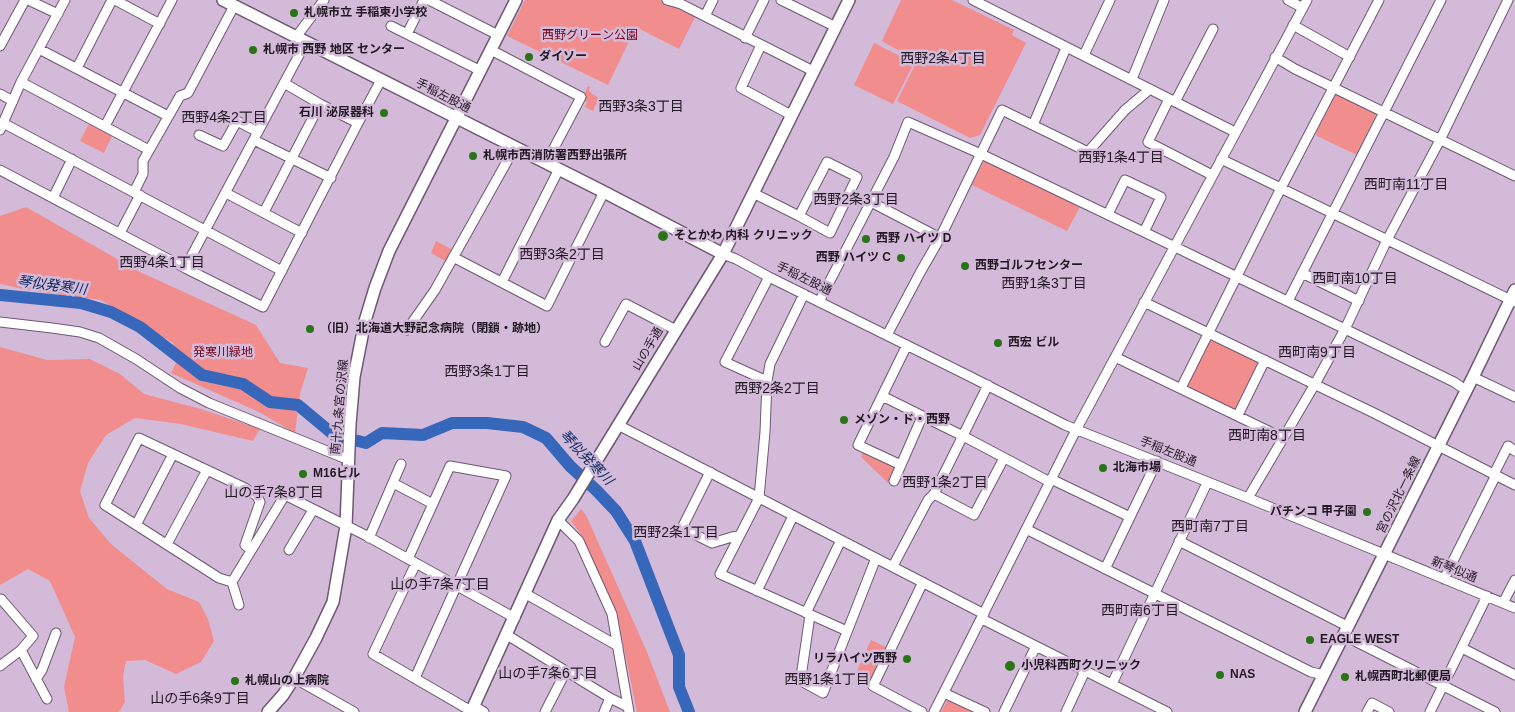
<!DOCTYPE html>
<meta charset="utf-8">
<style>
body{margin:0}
canvas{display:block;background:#d3bad9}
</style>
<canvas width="1515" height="712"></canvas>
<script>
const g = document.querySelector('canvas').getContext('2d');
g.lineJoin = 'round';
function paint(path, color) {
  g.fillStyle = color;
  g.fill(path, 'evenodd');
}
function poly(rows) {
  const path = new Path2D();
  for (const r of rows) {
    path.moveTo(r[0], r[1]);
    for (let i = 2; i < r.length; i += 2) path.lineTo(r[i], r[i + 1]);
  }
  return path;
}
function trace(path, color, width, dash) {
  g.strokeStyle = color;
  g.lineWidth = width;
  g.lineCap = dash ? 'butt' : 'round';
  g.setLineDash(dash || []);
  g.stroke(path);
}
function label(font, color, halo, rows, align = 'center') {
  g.font = font + ' Helvetica,"Noto Sans JP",sans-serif';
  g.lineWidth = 5;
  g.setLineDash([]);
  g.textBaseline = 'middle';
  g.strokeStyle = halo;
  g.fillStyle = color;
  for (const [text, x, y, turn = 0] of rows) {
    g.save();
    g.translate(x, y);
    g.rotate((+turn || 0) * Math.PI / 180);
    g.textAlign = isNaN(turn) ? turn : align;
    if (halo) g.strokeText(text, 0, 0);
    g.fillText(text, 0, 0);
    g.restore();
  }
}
const green = poly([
 [525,0,660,0,695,17,679,49,636,27,608,85,507,36],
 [901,0,952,0,1014,30,1012,35,1026,43,980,135,970,138,897,101,917,61,882,41],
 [874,43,914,63,893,104,854,85],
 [588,86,590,87,589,91,592,93,592,94,599,98,593,111,585,107,587,102,582,99],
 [1336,94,1375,112,1376,115,1357,155,1317,136,1316,133],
 [89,124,112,136,104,153,80,141],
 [987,160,1080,207,1067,231,972,185,984,161],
 [26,207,140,272,256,325,280,363,308,368,300,394,295,433,259,412,171,373,176,363,173,343,101,300,27,290,0,284,0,216],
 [436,241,453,250,447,262,431,253],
 [1214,340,1258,362,1258,366,1237,408,1234,409,1190,387,1188,383,1209,342],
 [0,347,47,360,90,359,120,374,144,394,201,409,260,429,253,441,181,424,135,418,106,435,88,463,80,491,89,518,111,544,167,589,199,602,208,619,214,641,201,662,176,674,145,660,126,661,123,676,125,702,119,712,69,712,64,687,75,637,50,581,28,569,0,585],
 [864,451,896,467,888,483,861,457],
 [581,509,586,515,647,652,670,712,637,712,617,614,580,533,571,521],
 [871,640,886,647,871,678,857,671],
 [948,699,978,712,941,712]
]);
const river = poly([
 [0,295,81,303,111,312,140,327,202,375,243,384,270,402,298,405,334,435,366,443,382,433,423,435,452,423,487,423,523,427,546,438,570,466,597,491,616,511,635,541,679,655,679,687,689,712]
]);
const minor = poly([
 [28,0,58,14],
 [115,0,160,24],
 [429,0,498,35],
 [667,0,681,4,813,71],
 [781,0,836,27],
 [973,0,1235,132],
 [1288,0,1303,8],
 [705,16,713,0],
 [1293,25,1350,57],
 [391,26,481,71],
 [407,34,424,0],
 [296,37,324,0],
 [745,38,764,0],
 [761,45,741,88,791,115],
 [0,46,25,0],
 [39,49,168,116],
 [491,50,581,97,546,163],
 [1084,55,1110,0],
 [1275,57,1295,69,1515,176],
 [77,68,112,0],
 [1132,79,1164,0],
 [21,82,149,150],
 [284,83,320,104,358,123],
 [0,94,13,101],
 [1169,99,1148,142,1212,175],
 [1175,102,1213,29],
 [3,123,282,271],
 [1033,125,1066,48],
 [105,126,172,0],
 [0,130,21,82,65,0],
 [199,135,223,146,237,121,258,132],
 [254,140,331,178],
 [1221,159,1515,302],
 [0,170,185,268,306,42],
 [134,192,143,174,143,161,180,96,188,93,234,6],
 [226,193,302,233],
 [753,193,799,216,830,233,857,177,827,162,799,216],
 [53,198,72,159],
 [871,202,940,238],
 [264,212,320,104],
 [1108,214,1125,180,1161,197,1144,232],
 [120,233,140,195],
 [723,254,736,259,769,277,969,376,1065,425,1248,498,1515,608],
 [453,257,547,306,604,192],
 [185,268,263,307,358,123,381,80],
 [1302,273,1359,301],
 [502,282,559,169],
 [804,294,770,364,767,381,765,432,759,498,720,574,847,631],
 [1288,301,1441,0],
 [819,302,894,157,908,122,981,154,1144,232,1345,329,1454,382,1467,391],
 [1144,302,1376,414,1515,485],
 [0,322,52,328,80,332,99,338,136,359,180,388,209,403,349,460],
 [407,330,435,290,515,147],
 [887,335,921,271,940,238,1002,110,1088,152,1125,110,1150,89],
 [605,342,626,304,676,330],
 [1115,357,1283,438],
 [1473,377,1515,397],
 [767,381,725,362,769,277],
 [1181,388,1281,188,1379,0],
 [882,396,963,436,1050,482],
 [1238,415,1265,360],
 [618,425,984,614],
 [901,465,858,445,907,345],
 [710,472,682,528,712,543,732,537,739,536],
 [1494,474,1508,446,1515,451],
 [1051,479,1130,517],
 [894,481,922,417],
 [393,483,433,504],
 [934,494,974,515,1004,458],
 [1248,498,1315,384,1345,329,1387,240,1440,140,1508,0],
 [558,520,579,541,612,614,629,712],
 [136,525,173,454],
 [1026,529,1311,672,1324,675],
 [369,538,401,464],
 [1179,541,1347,626],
 [167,544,207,470],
 [289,550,313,510],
 [408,559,450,466,506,476,415,678],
 [416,563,373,654,471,711],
 [893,566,928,500,934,494,988,385],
 [1105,569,1157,461],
 [1444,579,1496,475],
 [232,582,285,495,365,535,515,618],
 [757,591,793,516],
 [526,594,618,646],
 [1503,603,1515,580],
 [239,605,232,582,219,578,105,505,139,438,245,488,257,496,260,502,245,545,251,550],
 [806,613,841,540],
 [810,615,801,677,803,682,823,693,876,558],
 [982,619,1167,712],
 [507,635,610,698,628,707],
 [1343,635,1495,712],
 [1462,648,1515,675],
 [21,650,47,699],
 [0,666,21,650,33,636,1,599],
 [294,678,354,712],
 [36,679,42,670,56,633],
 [1112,684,1207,483],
 [944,693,985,712],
 [474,706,484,712],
 [545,712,566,671],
 [604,712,610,698],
 [922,712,873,686,923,582],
 [934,712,1076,430,1307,0],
 [1004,712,1036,646],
 [1066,712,1085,671],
 [1367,712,1372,703,1389,712],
 [1430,712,1487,596]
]);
const major = poly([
 [223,0,604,192,723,254],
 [268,712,283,695,294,678,316,638,333,602,346,526,350,424,354,377,365,321,375,288,389,251,516,0],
 [471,712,558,520,573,499,723,254,849,0],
 [1305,712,1473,377,1515,290]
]);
const markers = [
 [294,13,5,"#2a7317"],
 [253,50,5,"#2a7317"],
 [529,57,5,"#2a7317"],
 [384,113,5,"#2a7317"],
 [473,156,5,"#2a7317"],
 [663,236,6,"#2a7317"],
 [866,239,5,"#2a7317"],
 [901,258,5,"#2a7317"],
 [965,266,5,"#2a7317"],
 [310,329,5,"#2a7317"],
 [998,343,5,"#2a7317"],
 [844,420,5,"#2a7317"],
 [1103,468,5,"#2a7317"],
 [303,474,5,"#2a7317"],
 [1367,512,5,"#2a7317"],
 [1310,640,5,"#2a7317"],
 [907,659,5,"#2a7317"],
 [1010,666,6,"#2a7317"],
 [1220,675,5,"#2a7317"],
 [1345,677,5,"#2a7317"],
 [235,681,5,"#2a7317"]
];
const poiNames = [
 ["札幌市立 手稲東小学校",304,13],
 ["札幌市 西野 地区 センター",263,50],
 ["ダイソー",539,57],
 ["石川 泌尿器科",374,113,"right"],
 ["札幌市西消防署西野出張所",483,156],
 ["そとかわ 内科 クリニック",674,236],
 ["西野 ハイツ D",876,239],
 ["西野 ハイツ C",891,258,"right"],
 ["西野ゴルフセンター",975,266],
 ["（旧）北海道大野記念病院（閉鎖・跡地）",320,329],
 ["西宏 ビル",1008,343],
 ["メゾン・ド・西野",854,420],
 ["北海市場",1113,468],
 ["M16ビル",313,474],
 ["パチンコ 甲子園",1357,512,"right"],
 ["EAGLE WEST",1320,640],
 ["リラハイツ西野",897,659,"right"],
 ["小児科西町クリニック",1021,666],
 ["NAS",1230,675],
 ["札幌西町北郵便局",1355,677],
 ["札幌山の上病院",245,681]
];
const parkNames = [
 ["西野グリーン公園",590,36],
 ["発寒川緑地",223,353]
];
const streetNames = [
 ["手稲左股通",443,96,27],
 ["手稲左股通",804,279,26],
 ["山の手通",648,349,-59],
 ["南十九条宮の沢線",340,407,-85],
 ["手稲左股通",1168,452,22],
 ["宮の沢北一条線",1399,495,-64],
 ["新琴似通",1454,570,22]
];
const neighbourhoodNames = [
 ["西野2条4丁目",943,59],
 ["西野3条3丁目",641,107],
 ["西野4条2丁目",224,118],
 ["西野1条4丁目",1121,158],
 ["西町南11丁目",1406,185],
 ["西野2条3丁目",856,200],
 ["西野3条2丁目",562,255],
 ["西野4条1丁目",162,263],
 ["西町南10丁目",1355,279],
 ["西野1条3丁目",1044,284],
 ["西町南9丁目",1317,353],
 ["西野3条1丁目",487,372],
 ["西野2条2丁目",777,389],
 ["西町南8丁目",1267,436],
 ["西野1条2丁目",945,483],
 ["山の手7条8丁目",274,493],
 ["西町南7丁目",1210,527],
 ["西野2条1丁目",676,533],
 ["山の手7条7丁目",440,585],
 ["西町南6丁目",1140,611],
 ["山の手7条6丁目",548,674],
 ["西野1条1丁目",827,680],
 ["山の手6条9丁目",200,699]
];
const waterNames = [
 ["琴似発寒川",52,286,7],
 ["琴似発寒川",586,458,46]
];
paint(green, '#f18d8d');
trace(river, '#3667bb', 12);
trace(minor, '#6e5873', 11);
trace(major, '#6e5873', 14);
trace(minor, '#fff', 9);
trace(major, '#fff', 11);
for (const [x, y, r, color] of markers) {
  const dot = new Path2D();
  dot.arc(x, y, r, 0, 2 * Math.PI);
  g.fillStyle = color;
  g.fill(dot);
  trace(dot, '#d3bad9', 2);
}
label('bold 12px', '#201722', '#d3bad9', poiNames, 'left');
label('12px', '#700118', '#d3bad9', parkNames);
label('12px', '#201722', '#d3bad9', streetNames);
label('14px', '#201722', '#d3bad9', neighbourhoodNames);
label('italic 14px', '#0a2b61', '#d3bad9', waterNames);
</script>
